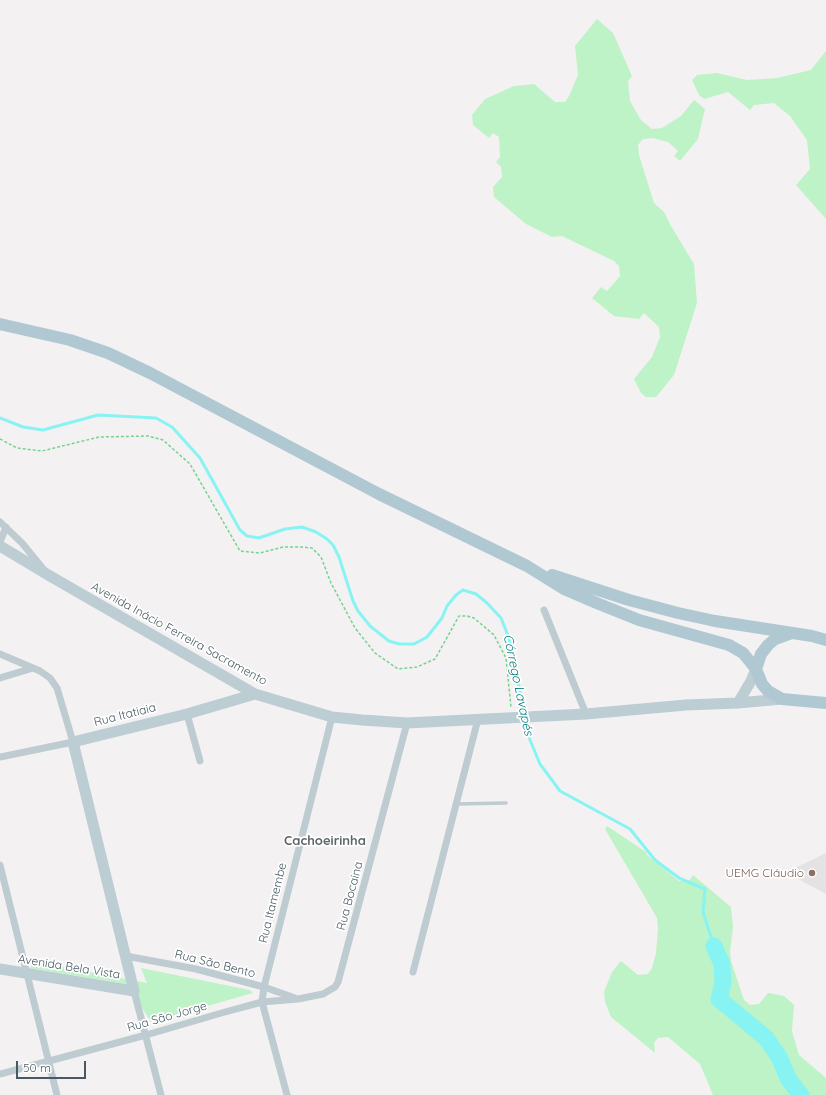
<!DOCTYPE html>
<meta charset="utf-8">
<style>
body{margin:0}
#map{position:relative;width:826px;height:1095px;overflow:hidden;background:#f4f1f2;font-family:Quicksand,sans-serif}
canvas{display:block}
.scale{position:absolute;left:16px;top:1061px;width:70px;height:18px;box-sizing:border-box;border:2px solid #475a61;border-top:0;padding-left:5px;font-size:12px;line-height:14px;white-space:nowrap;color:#475a61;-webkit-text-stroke:3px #fff;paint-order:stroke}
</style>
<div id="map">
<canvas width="826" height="1095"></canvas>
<div class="scale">50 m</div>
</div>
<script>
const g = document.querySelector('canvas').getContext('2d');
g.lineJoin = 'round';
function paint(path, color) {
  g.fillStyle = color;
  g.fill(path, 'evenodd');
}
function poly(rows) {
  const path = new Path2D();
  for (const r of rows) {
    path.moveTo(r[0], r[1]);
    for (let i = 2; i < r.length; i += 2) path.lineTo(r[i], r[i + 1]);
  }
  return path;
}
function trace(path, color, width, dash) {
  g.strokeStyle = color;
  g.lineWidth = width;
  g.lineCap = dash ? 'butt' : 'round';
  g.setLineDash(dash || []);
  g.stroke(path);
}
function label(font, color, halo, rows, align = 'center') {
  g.font = font + ' Quicksand,sans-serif';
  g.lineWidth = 3.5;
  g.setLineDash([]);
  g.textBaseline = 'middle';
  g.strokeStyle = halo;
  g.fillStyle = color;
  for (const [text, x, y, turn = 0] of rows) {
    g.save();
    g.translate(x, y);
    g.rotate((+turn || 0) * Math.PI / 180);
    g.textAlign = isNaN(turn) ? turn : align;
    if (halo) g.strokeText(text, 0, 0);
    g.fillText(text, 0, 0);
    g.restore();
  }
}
const education = poly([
 [826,853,826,894,798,879,797,867]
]);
const green = poly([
 [597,19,613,33,632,76,628,81,630,101,641,120,652,129,662,128,681,116,694,100,705,109,698,139,680,161,674,156,678,151,668,142,653,138,643,139,638,145,639,155,654,203,664,212,671,226,694,264,697,303,674,375,656,397,646,397,641,393,634,379,652,357,660,337,659,327,644,313,639,319,614,316,592,298,601,287,607,291,620,276,619,266,614,261,562,236,552,237,526,224,494,197,493,187,502,177,501,167,496,162,500,157,499,137,493,133,489,138,473,125,472,115,485,99,514,86,534,84,555,102,565,102,569,96,578,75,575,46],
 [826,51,826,219,796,185,810,169,807,140,790,116,774,103,754,105,750,110,728,92,704,99,699,95,692,80,697,75,717,73,747,80,777,78,811,70],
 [607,826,646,852,647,855,679,881,689,881,693,875,731,907,733,927,730,952,731,961,744,1000,750,1005,759,1004,768,993,784,996,794,1005,792,1031,799,1055,826,1078,826,1095,713,1095,700,1064,668,1037,658,1038,654,1043,655,1053,611,1017,605,1002,604,992,612,972,621,961,638,975,648,974,652,968,656,953,658,928,657,918,605,829],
 [33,961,147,983,141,968,250,990,253,993,151,1022,127,984,30,968]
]);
const stream = poly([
 [0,418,23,427,43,430,98,415,156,418,172,427,200,458,240,530,247,536,259,538,285,529,302,527,316,532,327,539,333,545,339,557,353,601,358,611,370,626,389,641,399,644,414,644,427,637,442,618,447,606,456,595,463,590,476,594,487,603,501,618,509,638,525,715],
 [526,720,530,740,540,764,560,791,630,829,655,860,679,878,705,889,703,912,714,946]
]);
const river = poly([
 [714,946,722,964,723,983,719,999,766,1038,779,1057,789,1080,801,1095]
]);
const path = poly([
 [0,439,17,448,42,451,99,437,148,436,163,440,190,464,240,551,260,553,283,547,301,547,312,548,321,557,331,583,355,628,375,653,398,669,417,667,435,659,459,616,467,616,474,618,494,635,506,658,511,707]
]);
const lane = poly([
 [457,804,506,803]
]);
const street = poly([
 [0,522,22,543,44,570],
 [0,542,6,527],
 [544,610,586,714],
 [0,654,40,671,50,678,57,688,73,742,0,757],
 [0,678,33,668],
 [187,714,200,761],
 [0,865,57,1095],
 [126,956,196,969,264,987,295,998],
 [413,972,478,719],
 [134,991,161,1095],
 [0,1074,146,1035,225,1012,262,1002,298,999,323,994,335,987,338,982,407,723],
 [287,1095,262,1002,264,987,332,717]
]);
const secondary = poly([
 [0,546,50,576,255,694,332,717,362,720,407,723,586,714,686,705,738,703,782,699],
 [738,703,751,681,756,669],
 [0,969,134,991,73,742,187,714,255,694]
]);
const primary = poly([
 [0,324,70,340,108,353,150,373,379,494,527,566,564,589,599,604,639,620,729,645,743,653,756,669,762,684,768,691,782,699,826,703],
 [552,575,629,600,678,613,715,621,812,636,826,640],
 [756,669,761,654,768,645,775,639,789,634]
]);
const markers = [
 [812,873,4,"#8d6e63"]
];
const streetNames = [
 ["Avenida Inácio Ferreira Sacramento",179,634,29],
 ["Rua Itatiaia",125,715,-14],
 ["Rua Bocaina",350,896,-75],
 ["Rua Itamembe",273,903,-76],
 ["Rua São Bento",215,964,14],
 ["Avenida Bela Vista",69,967,9],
 ["Rua São Jorge",167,1017,-16]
];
const educationNames = [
 ["UEMG Cláudio",804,873]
];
const waterNames = [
 ["Córrego Lavapés",518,685,78]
];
const neighbourhoodNames = [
 ["Cachoeirinha",325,841]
];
paint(education, '#e5e2e4');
paint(green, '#bef3c7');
trace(stream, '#88f3f3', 3);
trace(river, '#88f3f3', 17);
trace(path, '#73d490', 1.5, [3, 2]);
trace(lane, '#beccd2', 3.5);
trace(street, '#beccd2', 7);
trace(secondary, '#bccdd4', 11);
trace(primary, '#afc8d2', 12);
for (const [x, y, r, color] of markers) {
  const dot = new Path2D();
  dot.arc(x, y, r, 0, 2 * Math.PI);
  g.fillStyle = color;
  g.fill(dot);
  trace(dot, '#fff', 1.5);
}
label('12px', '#475a61', '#fff', streetNames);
label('12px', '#785e54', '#fff', educationNames, 'right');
label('italic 13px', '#077e7e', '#fff', waterNames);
label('bold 13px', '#5d6467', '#fff', neighbourhoodNames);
</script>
